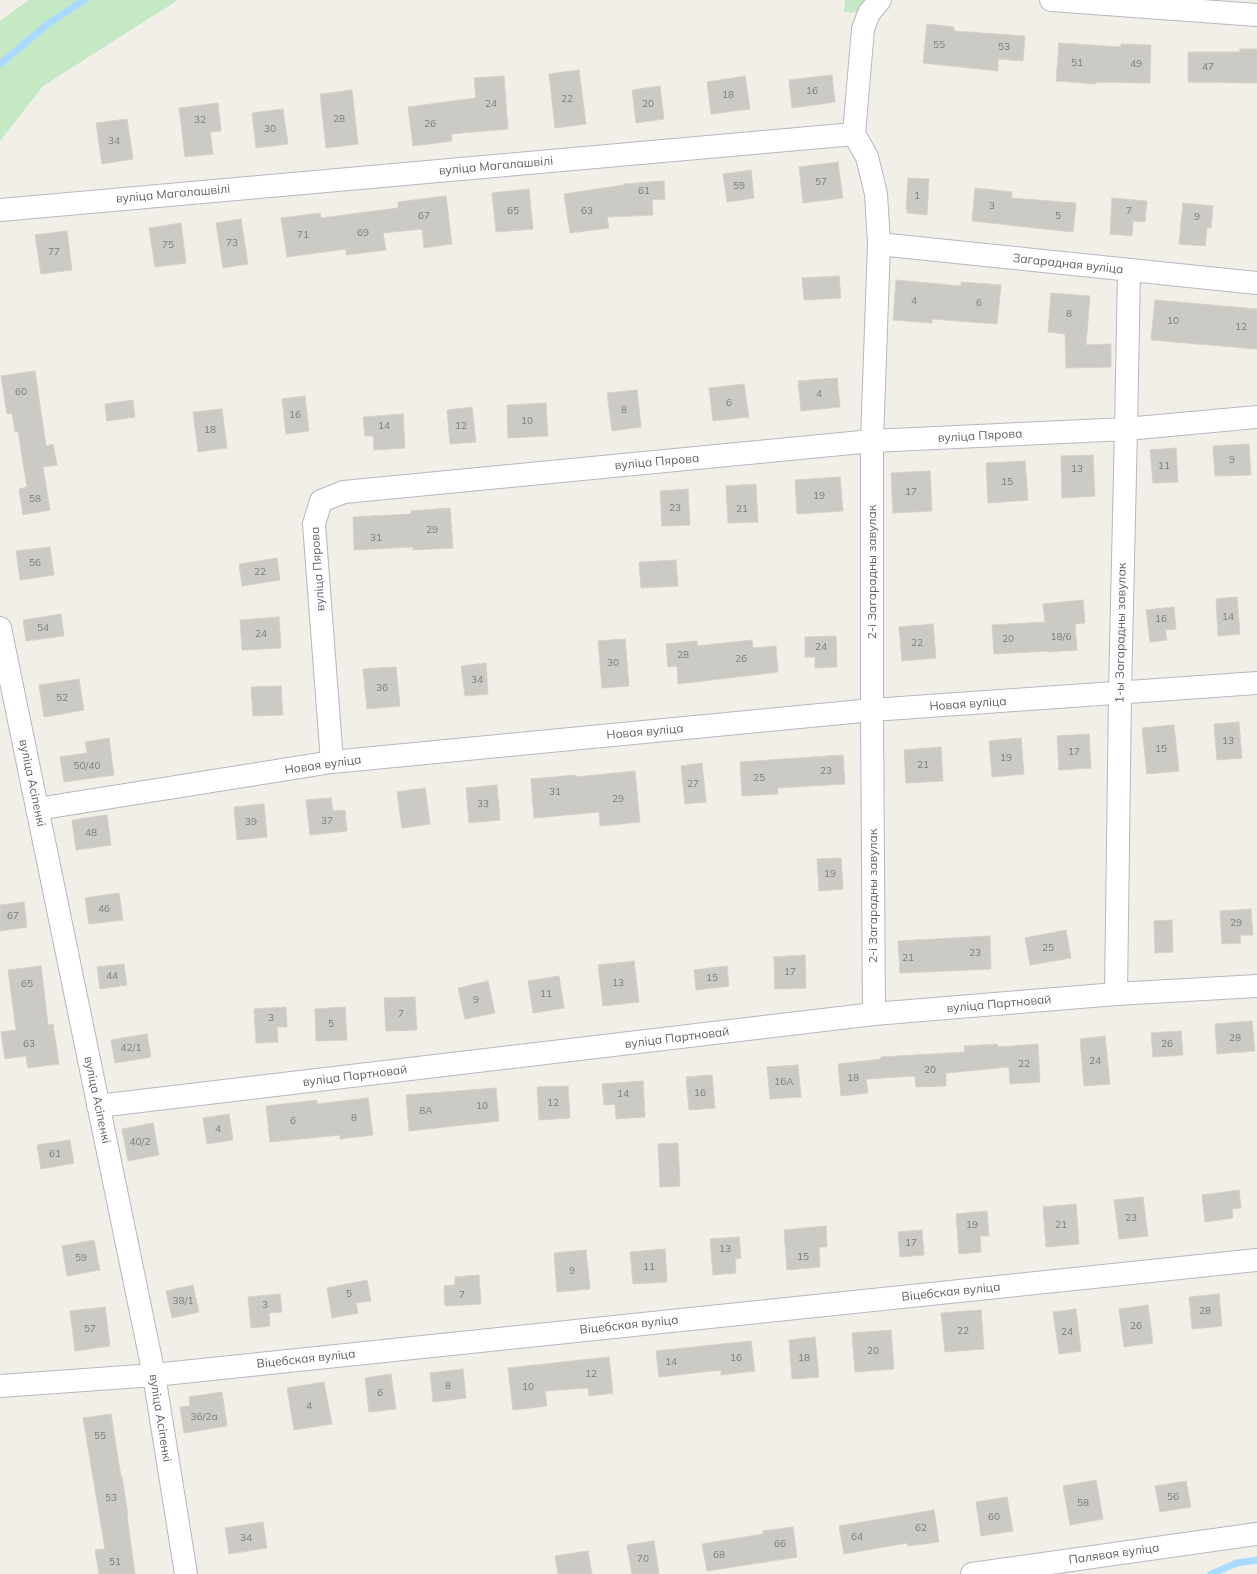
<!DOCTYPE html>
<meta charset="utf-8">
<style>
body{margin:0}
canvas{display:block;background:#f1efe8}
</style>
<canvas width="1257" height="1574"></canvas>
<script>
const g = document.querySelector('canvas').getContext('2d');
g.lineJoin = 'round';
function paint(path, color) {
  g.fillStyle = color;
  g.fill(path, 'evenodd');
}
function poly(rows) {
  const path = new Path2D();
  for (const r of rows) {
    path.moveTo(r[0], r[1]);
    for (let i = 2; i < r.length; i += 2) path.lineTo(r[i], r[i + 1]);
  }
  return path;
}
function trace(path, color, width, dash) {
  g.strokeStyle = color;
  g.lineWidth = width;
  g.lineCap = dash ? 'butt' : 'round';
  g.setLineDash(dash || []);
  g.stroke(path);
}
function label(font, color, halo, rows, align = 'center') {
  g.font = font + ' Mulish,sans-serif';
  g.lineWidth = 3;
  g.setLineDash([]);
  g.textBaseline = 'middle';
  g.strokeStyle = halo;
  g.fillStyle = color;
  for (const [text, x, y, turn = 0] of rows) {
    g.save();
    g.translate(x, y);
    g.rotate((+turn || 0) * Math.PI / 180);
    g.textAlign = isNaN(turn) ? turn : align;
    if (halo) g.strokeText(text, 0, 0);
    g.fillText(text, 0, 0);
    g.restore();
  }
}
const green = poly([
 [29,0,178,0,43,86,0,141,0,21],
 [845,0,868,0,860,13,844,12]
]);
const stream = poly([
 [0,64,49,23,84,0],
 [1211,1574,1237,1563,1257,1560]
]);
const building = poly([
 [927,24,954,27,954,31,1025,36,1023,61,998,59,998,71,923,63,927,24],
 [1059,43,1121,47,1121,44,1151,45,1150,83,1096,82,1096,84,1056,81,1059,43],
 [1240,49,1257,49,1257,83,1188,82,1188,52,1240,52,1240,49],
 [579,70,586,124,555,128,549,74,579,70],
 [832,75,835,102,792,108,789,80,832,75],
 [504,76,508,129,451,134,452,141,413,146,408,107,476,98,474,78,504,76],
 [745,76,750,109,711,114,707,82,745,76],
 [660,86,664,119,636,123,632,90,660,86],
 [352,90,358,144,326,148,320,94,352,90],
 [218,103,221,131,210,132,213,154,185,157,179,108,218,103],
 [283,109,288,144,256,148,252,113,283,109],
 [127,119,133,159,102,164,96,123,127,119],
 [838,162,843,198,803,203,799,167,838,162],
 [751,170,754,198,727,202,723,174,751,170],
 [908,178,929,179,927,215,907,213,907,209,906,209,908,178],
 [664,181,665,199,652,200,653,215,607,217,609,228,570,233,564,194,624,185,624,184,664,181],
 [975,188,1012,192,1011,198,1076,203,1073,232,972,221,975,188],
 [529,189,533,229,496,232,492,193,529,189],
 [446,196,452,244,424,248,422,229,383,233,386,250,346,255,346,249,287,257,281,218,320,213,321,218,398,208,398,202,446,196],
 [1112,198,1147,201,1145,222,1133,221,1132,236,1110,234,1112,198],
 [1183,203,1213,206,1211,228,1207,228,1205,246,1179,244,1183,203],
 [241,219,248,264,223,268,216,223,241,219],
 [181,223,186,263,155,267,149,228,181,223],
 [67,231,72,270,41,274,35,235,67,231],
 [839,276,841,298,804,300,802,278,839,276],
 [896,280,961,286,961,282,1001,285,997,324,932,319,932,323,893,320,896,280],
 [1051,293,1090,296,1086,345,1111,344,1111,367,1066,368,1065,334,1048,332,1051,293],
 [1155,300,1257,309,1257,349,1151,340,1155,300],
 [35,371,46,446,53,444,57,465,43,467,50,510,23,515,19,489,27,487,18,431,15,432,12,413,7,414,1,376,35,371],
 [837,378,840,407,801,411,798,381,837,378],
 [744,384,749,417,713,421,709,388,744,384],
 [637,390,641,427,612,431,607,393,637,390],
 [305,396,309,431,286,434,282,399,305,396],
 [133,400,135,417,107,421,105,404,133,400],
 [546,403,548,436,508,438,507,405,546,403],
 [472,407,476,442,450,444,447,410,472,407],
 [222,409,227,448,198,452,193,412,222,409],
 [403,414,405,448,374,450,373,436,365,436,363,417,403,414],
 [1249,444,1251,475,1215,476,1213,446,1249,444],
 [1176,448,1178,482,1153,483,1150,450,1176,448],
 [1093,455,1095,496,1062,498,1061,456,1093,455],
 [1025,461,1028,500,988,503,986,463,1025,461],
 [930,471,932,511,893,513,891,473,930,471],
 [840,477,843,511,797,514,795,480,840,477],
 [756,484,758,522,728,523,726,486,756,484],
 [688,489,690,525,662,526,660,491,688,489],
 [450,508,453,548,413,550,413,547,354,550,353,517,411,514,411,511,450,508],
 [50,547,54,575,20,580,16,551,50,547],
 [277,558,280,580,242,586,239,564,277,558],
 [676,560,678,586,641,588,639,562,676,560],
 [1237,597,1240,634,1218,636,1216,599,1237,597],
 [1083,600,1085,623,1075,624,1077,650,1048,652,1048,651,994,654,992,625,1045,622,1043,604,1083,600],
 [1174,607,1176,629,1165,630,1167,640,1150,642,1146,610,1174,607],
 [61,614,64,636,26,641,23,620,61,614],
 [279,617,281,648,242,650,240,620,279,617],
 [933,624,936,658,902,661,899,627,933,624],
 [836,636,837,667,815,668,815,657,805,657,805,637,836,636],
 [625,639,629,686,602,688,598,641,625,639],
 [752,640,753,648,776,646,778,672,678,684,677,666,668,667,666,644,697,641,697,646,752,640],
 [486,663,488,694,465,696,461,666,486,663],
 [396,667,400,706,367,709,363,669,396,667],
 [79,679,84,710,44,717,39,685,79,679],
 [281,686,283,715,253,716,251,687,281,686],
 [1239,722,1242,758,1217,760,1214,724,1239,722],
 [1174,725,1179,771,1147,774,1142,728,1174,725],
 [1089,734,1091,768,1059,770,1057,736,1089,734],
 [109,738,114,775,64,782,60,757,87,753,85,742,109,738],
 [1021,738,1024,774,992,777,989,741,1021,738],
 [941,747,943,781,906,783,904,750,941,747],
 [843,755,845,784,777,788,778,794,742,796,740,762,843,755],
 [702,763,706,802,685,804,681,766,702,763],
 [635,771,640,822,600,826,599,812,534,818,531,779,576,775,576,777,635,771],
 [497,785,500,820,469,823,466,788,497,785],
 [425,788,430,824,402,828,397,792,425,788],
 [331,798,333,811,345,810,347,831,310,835,306,800,331,798],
 [264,804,267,837,237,840,234,807,264,804],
 [107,815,111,845,76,850,72,820,107,815],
 [841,858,843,889,819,891,817,859,841,858],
 [119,893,123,920,89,924,85,898,119,893],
 [24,902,27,927,0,931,0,905,24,902],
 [1251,909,1253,935,1240,935,1241,943,1222,944,1220,911,1251,909],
 [1172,920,1173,952,1155,953,1154,921,1172,920],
 [1066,930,1071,958,1030,965,1025,938,1066,930],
 [990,936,991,969,900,973,898,941,990,936],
 [805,955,806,988,775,989,774,957,805,955],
 [634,961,639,1002,603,1006,598,965,634,961],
 [124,964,127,985,100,989,97,967,124,964],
 [41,966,48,1025,53,1024,59,1064,28,1068,26,1056,5,1059,1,1032,16,1030,8,970,41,966],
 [727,966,729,986,696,990,694,970,727,966],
 [559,976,564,1008,533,1013,528,981,559,976],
 [488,981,495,1013,465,1019,458,988,488,981],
 [415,997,417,1030,386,1031,384,998,415,997],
 [286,1007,287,1027,277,1027,278,1042,256,1043,254,1009,286,1007],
 [345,1007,347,1040,316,1041,315,1009,345,1007],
 [1252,1021,1255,1051,1217,1054,1215,1024,1252,1021],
 [1181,1031,1183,1055,1153,1057,1151,1033,1181,1031],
 [147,1034,151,1057,115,1063,111,1040,147,1034],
 [1105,1036,1110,1084,1084,1086,1080,1039,1105,1036],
 [997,1044,998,1047,1038,1044,1040,1082,1010,1084,1009,1067,946,1073,946,1086,916,1087,915,1076,866,1079,868,1093,841,1096,838,1064,881,1059,881,1057,965,1052,964,1046,997,1044],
 [798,1065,801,1097,770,1099,767,1067,798,1065],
 [712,1075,715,1108,689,1110,686,1077,712,1075],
 [643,1081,645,1117,616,1119,615,1104,604,1105,602,1084,643,1081],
 [568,1086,570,1118,539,1120,537,1087,568,1086],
 [496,1088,499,1121,409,1131,406,1095,496,1088],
 [368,1098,373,1135,340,1139,340,1135,270,1142,266,1106,317,1100,317,1104,368,1098],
 [229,1114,233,1140,207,1144,203,1118,229,1114],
 [153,1123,159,1155,128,1161,122,1129,153,1123],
 [70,1140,74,1163,41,1169,37,1145,70,1140],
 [678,1143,680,1186,660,1187,658,1144,678,1143],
 [1239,1190,1241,1208,1232,1209,1233,1218,1205,1222,1202,1195,1239,1190],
 [1143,1197,1148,1236,1119,1239,1114,1200,1143,1197],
 [1076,1204,1079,1244,1046,1247,1043,1207,1076,1204],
 [987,1211,989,1236,980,1236,981,1252,959,1254,956,1214,987,1211],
 [826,1226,827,1247,819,1247,820,1267,787,1270,784,1230,826,1226],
 [922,1230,924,1255,900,1257,898,1232,922,1230],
 [739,1237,741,1258,735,1259,736,1273,713,1275,710,1239,739,1237],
 [94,1240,100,1270,67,1276,62,1246,94,1240],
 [665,1249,667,1282,633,1284,630,1252,665,1249],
 [586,1250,590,1289,557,1292,554,1253,586,1250],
 [479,1275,481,1304,445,1306,444,1286,455,1285,455,1277,479,1275],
 [367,1280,371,1301,356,1303,358,1313,332,1318,327,1288,367,1280],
 [193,1285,199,1312,172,1318,166,1291,193,1285],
 [280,1294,282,1312,269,1313,270,1326,251,1328,248,1297,280,1294],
 [1219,1294,1222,1326,1192,1329,1189,1297,1219,1294],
 [1148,1305,1153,1343,1124,1347,1119,1309,1148,1305],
 [105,1307,110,1346,75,1351,70,1311,105,1307],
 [1076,1309,1081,1351,1059,1354,1053,1312,1076,1309],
 [981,1310,984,1349,945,1352,941,1313,981,1310],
 [891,1330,894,1369,855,1372,852,1333,891,1330],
 [815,1337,819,1377,792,1379,789,1340,815,1337],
 [751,1341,755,1371,721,1375,721,1370,659,1377,656,1351,751,1341],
 [609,1357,613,1393,589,1396,588,1388,545,1391,547,1406,513,1410,508,1368,609,1357],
 [463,1369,466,1398,433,1402,430,1373,463,1369],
 [391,1374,396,1409,369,1412,365,1378,391,1374],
 [324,1382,332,1424,294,1430,287,1388,324,1382],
 [222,1392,227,1426,184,1433,180,1407,190,1406,189,1397,222,1392],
 [111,1414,121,1477,122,1477,128,1515,127,1516,135,1574,99,1574,95,1550,105,1549,83,1418,111,1414],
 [1096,1480,1103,1519,1070,1525,1063,1486,1096,1480],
 [1186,1481,1191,1507,1160,1512,1155,1486,1186,1481],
 [1007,1497,1013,1531,981,1536,976,1502,1007,1497],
 [934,1510,939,1542,908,1546,907,1543,844,1554,839,1526,934,1510],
 [263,1522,267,1548,229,1554,225,1528,263,1522],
 [793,1527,797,1557,707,1571,702,1544,763,1534,763,1531,793,1527],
 [654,1541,659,1574,632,1574,627,1545,654,1541],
 [588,1551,592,1574,558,1574,555,1556,588,1551]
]);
const minor = poly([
 [1051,0,1257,15],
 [854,134,867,157,876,194,879,244,872,441,872,710,874,1014],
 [0,210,854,134,863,29,869,13,880,0],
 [879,244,1257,283],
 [0,628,154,1375,186,1574],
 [332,762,314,524,321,501,344,492,872,441,1126,429,1257,417],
 [37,809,332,762,872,710,1257,683],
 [1116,994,1120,693,1126,429,1129,271],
 [98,1106,874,1014,1116,994,1257,986],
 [0,1386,154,1375,1257,1260],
 [972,1574,1257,1534]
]);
const numberNames = [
 ["55",939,45],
 ["53",1004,47],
 ["51",1077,63],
 ["49",1136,64],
 ["47",1208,67],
 ["16",812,91],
 ["18",728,95],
 ["22",567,99],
 ["24",491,104],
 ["20",648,104],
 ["28",339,119],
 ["32",200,120],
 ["26",430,124],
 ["30",270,129],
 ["34",114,141],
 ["57",821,182],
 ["59",739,186],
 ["61",644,191],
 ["1",917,196],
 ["3",992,206],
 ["65",513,211],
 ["63",587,211],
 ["7",1129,211],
 ["67",424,216],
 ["5",1058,216],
 ["9",1197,217],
 ["69",363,233],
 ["71",303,235],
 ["73",232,243],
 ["75",168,245],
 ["77",54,252],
 ["4",914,301],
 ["6",979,303],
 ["8",1069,314],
 ["10",1173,321],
 ["12",1241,327],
 ["60",21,392],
 ["4",819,394],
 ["6",729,403],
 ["8",624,410],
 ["16",295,415],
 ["10",527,421],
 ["14",384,426],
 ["12",461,426],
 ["18",210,430],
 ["9",1232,460],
 ["11",1164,466],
 ["13",1077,469],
 ["15",1007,482],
 ["17",911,492],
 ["19",819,496],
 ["58",35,499],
 ["23",675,508],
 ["21",742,509],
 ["29",432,530],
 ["31",376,538],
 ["56",35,563],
 ["22",260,572],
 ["14",1228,617],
 ["16",1161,619],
 ["54",43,628],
 ["24",261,634],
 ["18/6",1061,637],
 ["20",1008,639],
 ["22",917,643],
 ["24",821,647],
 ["28",683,655],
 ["26",741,659],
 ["30",613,663],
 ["34",477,680],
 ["36",382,688],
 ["52",62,698],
 ["13",1228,741],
 ["15",1161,749],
 ["17",1074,752],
 ["19",1006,758],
 ["21",923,765],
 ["50/40",87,766],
 ["23",826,771],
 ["25",759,778],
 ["27",693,784],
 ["31",555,792],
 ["29",618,799],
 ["33",483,804],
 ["37",327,821],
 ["39",251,822],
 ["48",91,833],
 ["19",830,874],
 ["46",104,909],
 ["67",13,916],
 ["29",1236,923],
 ["25",1048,948],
 ["23",975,953],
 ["21",908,958],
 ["17",790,972],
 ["44",112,976],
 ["15",712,978],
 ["13",618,983],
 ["65",27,984],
 ["11",546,994],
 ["9",476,1000],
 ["7",401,1014],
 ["3",271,1018],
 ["5",331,1024],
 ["28",1235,1038],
 ["63",29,1044],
 ["26",1167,1044],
 ["42/1",131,1048],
 ["24",1095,1061],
 ["22",1024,1064],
 ["20",930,1070],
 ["18",853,1078],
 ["16А",784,1082],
 ["16",700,1093],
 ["14",623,1094],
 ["12",553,1103],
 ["10",482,1106],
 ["8А",426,1111],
 ["8",354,1118],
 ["6",293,1121],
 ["4",218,1129],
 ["40/2",140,1142],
 ["61",55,1154],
 ["23",1131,1218],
 ["19",972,1225],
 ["21",1061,1225],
 ["17",911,1243],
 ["13",725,1249],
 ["15",803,1257],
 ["59",81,1258],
 ["11",649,1267],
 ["9",572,1271],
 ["5",349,1294],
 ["7",462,1295],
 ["38/1",183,1301],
 ["3",265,1305],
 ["28",1205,1311],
 ["26",1136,1326],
 ["57",90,1329],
 ["22",963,1331],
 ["24",1067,1332],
 ["20",873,1351],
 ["16",736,1358],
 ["18",804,1358],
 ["14",671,1362],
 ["12",591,1374],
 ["8",448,1386],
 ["10",528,1387],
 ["6",380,1393],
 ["4",309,1406],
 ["36/2а",204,1417],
 ["55",100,1436],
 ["56",1173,1497],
 ["53",111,1498],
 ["58",1083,1503],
 ["60",994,1517],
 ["62",921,1528],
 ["64",857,1537],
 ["34",246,1538],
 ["66",780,1544],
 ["68",719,1555],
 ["70",643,1559],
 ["51",115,1562]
];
const streetNames = [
 ["вуліца Магалашвілі",496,166,-5],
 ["вуліца Магалашвілі",173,194,-5],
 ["Загарадная вуліца",1068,264,6],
 ["вуліца Пярова",980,436,-3],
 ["вуліца Пярова",657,462,-5],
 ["вуліца Пярова",318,569,-94],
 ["2-і Загарадны завулак",872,572,-90],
 ["1-ы Загарадны завулак",1121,633,-89],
 ["Новая вуліца",968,704,-4],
 ["Новая вуліца",645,732,-5],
 ["Новая вуліца",323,765,-8],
 ["вуліца Асіпенкі",32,783,78],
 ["2-і Загарадны завулак",873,896,-90],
 ["вуліца Партновай",999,1004,-5],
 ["вуліца Партновай",677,1038,-7],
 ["вуліца Партновай",355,1076,-7],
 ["вуліца Асіпенкі",97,1100,78],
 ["Віцебская вуліца",951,1292,-6],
 ["Віцебская вуліца",629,1325,-6],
 ["Віцебская вуліца",306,1359,-6],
 ["вуліца Асіпенкі",160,1418,81],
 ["Палявая вуліца",1114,1554,-8]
];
paint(green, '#c5e8c5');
trace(stream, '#aadaff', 7);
paint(building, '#cccac5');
trace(building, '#d6d1c6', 1);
trace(minor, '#b5b8bc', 24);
trace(minor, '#fff', 22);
label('10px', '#7a7d7f', null, numberNames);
label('12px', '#5f6368', '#fff', streetNames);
</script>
